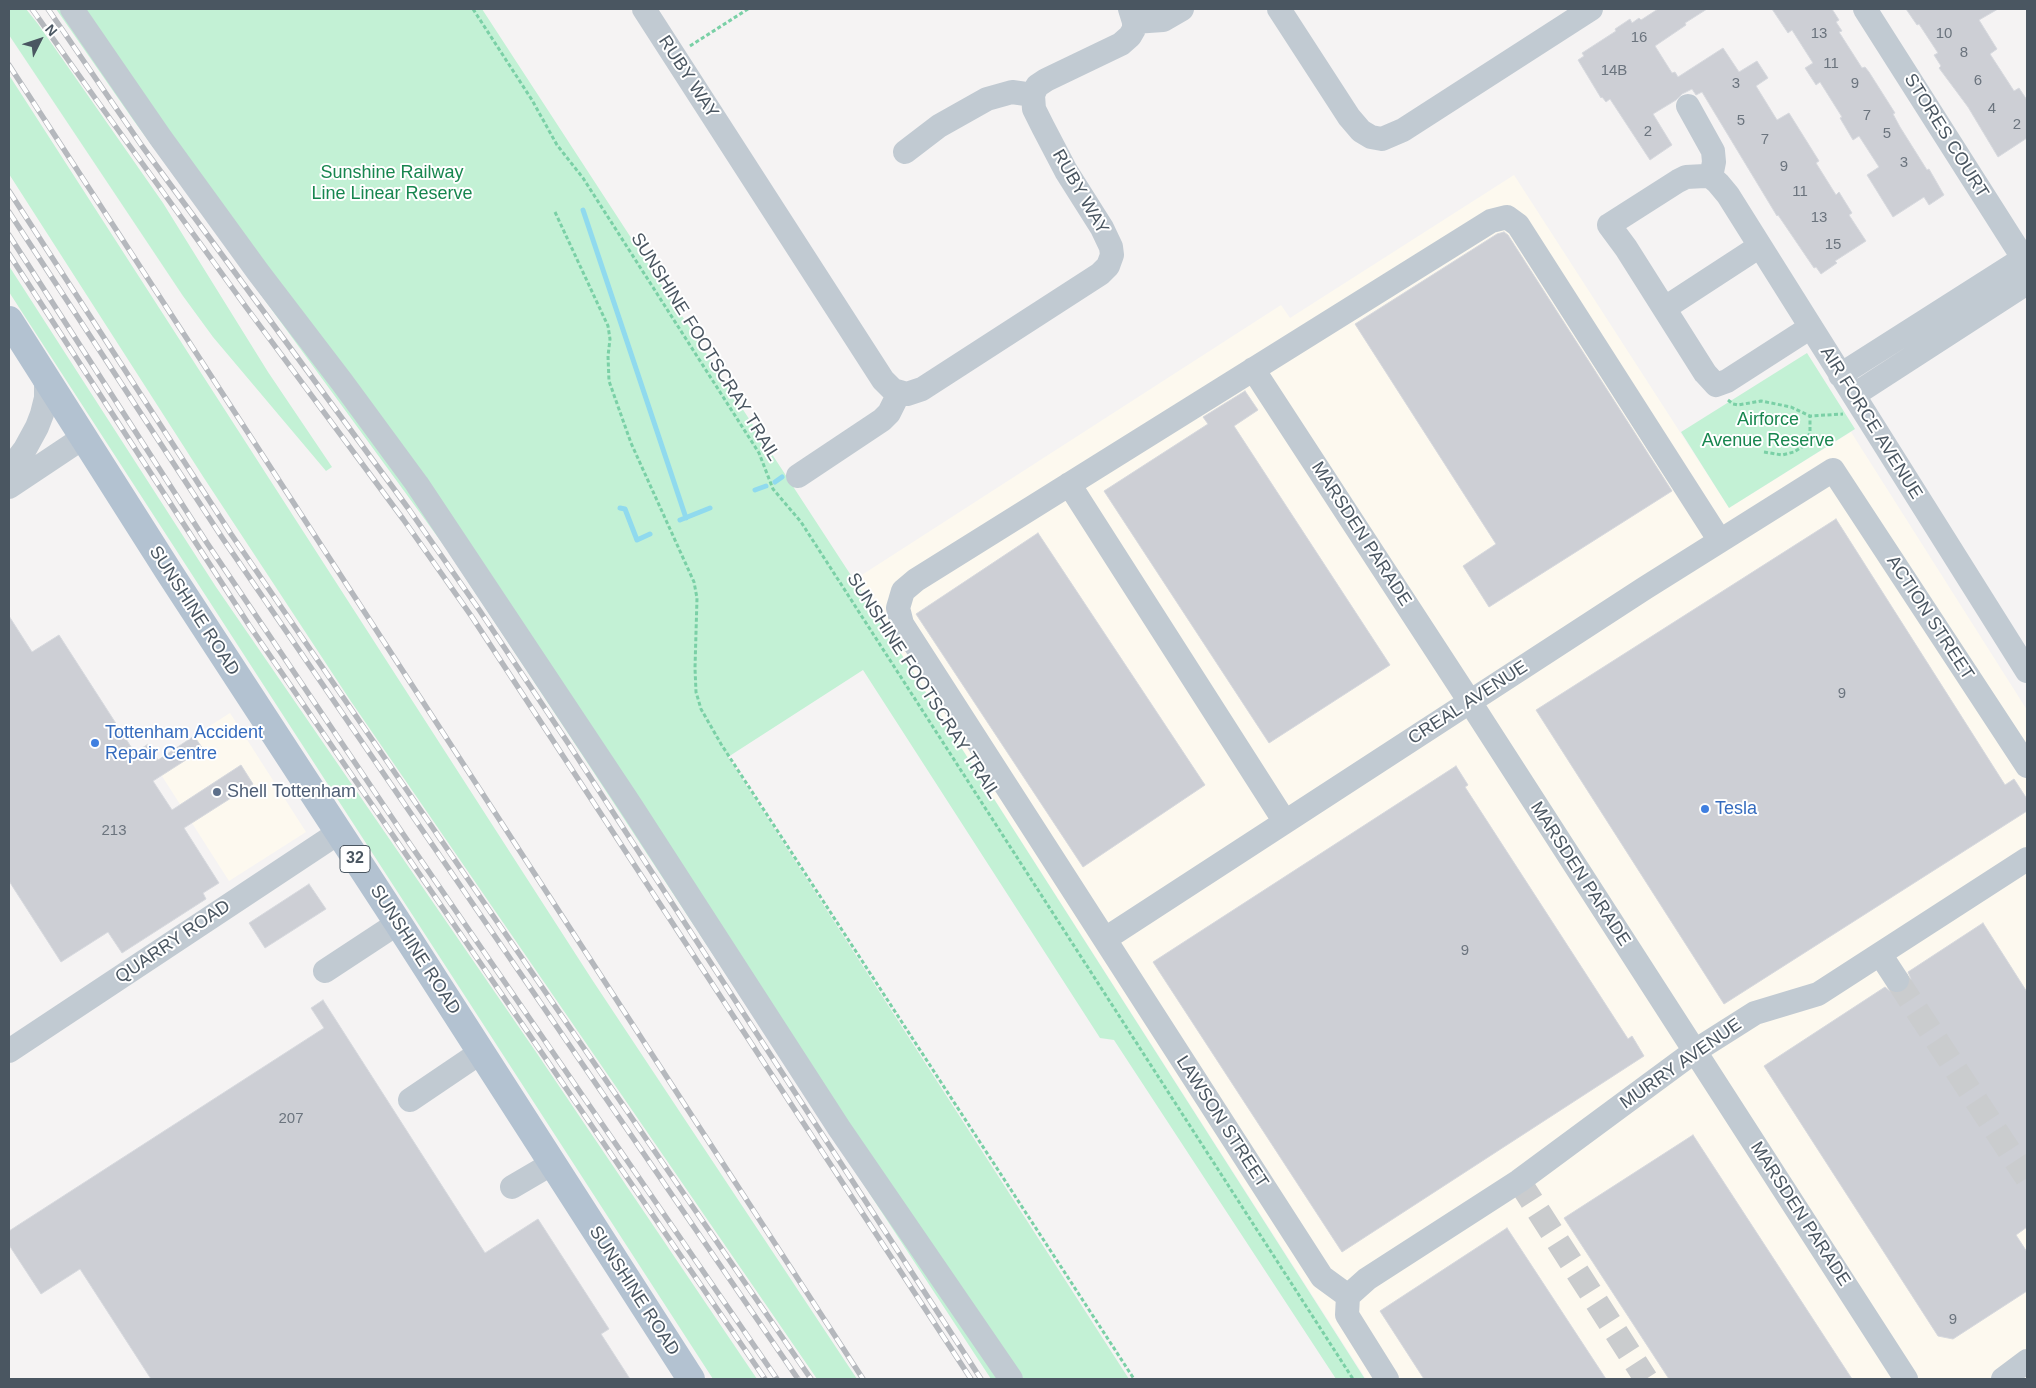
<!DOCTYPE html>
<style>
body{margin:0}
#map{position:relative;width:2036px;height:1388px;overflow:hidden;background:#f5f3f3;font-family:Arial,sans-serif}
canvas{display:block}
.frame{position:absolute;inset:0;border:10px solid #4a5661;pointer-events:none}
.north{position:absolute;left:15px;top:15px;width:50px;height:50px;-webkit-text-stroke:4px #fff;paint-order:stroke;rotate:49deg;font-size:14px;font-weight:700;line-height:20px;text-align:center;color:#4a5661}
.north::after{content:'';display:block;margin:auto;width:18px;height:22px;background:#4a5661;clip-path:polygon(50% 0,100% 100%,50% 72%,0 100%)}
</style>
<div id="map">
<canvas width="2036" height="1388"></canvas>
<div class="frame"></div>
<div class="north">N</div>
</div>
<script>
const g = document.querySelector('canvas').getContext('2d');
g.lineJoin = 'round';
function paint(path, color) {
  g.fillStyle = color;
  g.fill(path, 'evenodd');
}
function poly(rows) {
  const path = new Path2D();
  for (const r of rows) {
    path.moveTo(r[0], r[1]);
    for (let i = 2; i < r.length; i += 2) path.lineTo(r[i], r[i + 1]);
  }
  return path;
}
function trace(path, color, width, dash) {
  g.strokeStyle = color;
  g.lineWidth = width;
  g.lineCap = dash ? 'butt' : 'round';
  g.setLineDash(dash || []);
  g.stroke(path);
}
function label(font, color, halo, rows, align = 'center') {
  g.font = font + ' Arial,sans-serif';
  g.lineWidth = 4;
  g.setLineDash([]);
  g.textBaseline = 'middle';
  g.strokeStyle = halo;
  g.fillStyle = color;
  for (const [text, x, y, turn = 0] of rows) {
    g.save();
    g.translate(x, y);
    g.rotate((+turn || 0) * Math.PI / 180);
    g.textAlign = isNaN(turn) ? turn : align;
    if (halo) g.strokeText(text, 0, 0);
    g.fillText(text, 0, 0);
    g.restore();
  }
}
const commercial = poly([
 [1514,175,1729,508,1851,432,2027,710,2027,1379,1366,1379,854,580,1281,305,1290,318],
 [230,713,306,832,229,881,153,762]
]);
const green = poly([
 [9,9,26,9,38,24,163,203,268,372,332,467,326,471,213,337,183,296,9,35],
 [56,9,482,9,854,580,1365,1379,1336,1379,1114,1040,1100,1038,863,670,728,757,1129,1379,991,1379,577,747,445,547,134,121],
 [9,75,591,978,857,1379,817,1379,350,700,204,478,9,174],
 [9,266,216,587,536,1052,757,1379,713,1379,9,292],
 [1807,353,1855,429,1729,508,1681,432]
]);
const stream = poly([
 [583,210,686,518],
 [775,482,782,477],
 [755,490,766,486],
 [620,508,625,509,637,540,650,534],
 [680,520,710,508]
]);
const building = poly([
 [1658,9,1707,9,1685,23,1686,25,1655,46,1672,73,1675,72,1678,77,1723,48,1739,72,1757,61,1768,78,1756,86,1777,120,1789,113,1819,161,1816,163,1836,195,1839,192,1852,213,1849,215,1866,241,1835,261,1837,263,1821,274,1816,267,1814,268,1778,215,1777,216,1702,92,1696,95,1692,89,1682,94,1676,100,1653,114,1672,145,1650,160,1610,99,1606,102,1602,97,1601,98,1578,60,1584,56,1582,53,1616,31,1615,29,1630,19,1632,23,1639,18,1641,20,1658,9],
 [1772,9,1832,9,1839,20,1836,22,1842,31,1839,32,1862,68,1865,67,1869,72,1895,113,1893,114,1900,127,1927,170,1929,169,1944,195,1929,205,1924,197,1893,217,1867,175,1879,167,1859,136,1853,140,1840,118,1842,117,1820,82,1816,85,1805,68,1813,63,1792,30,1788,33,1772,9],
 [1906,9,1998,9,1979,20,1997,49,1990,54,2014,91,2019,88,2027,100,2027,138,1998,157,1968,107,1939,68,1941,66,1934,55,1938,53,1919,24,1917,25,1906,9],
 [1504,232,1508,235,1672,491,1489,607,1463,566,1496,544,1355,324,1497,234,1504,232],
 [1245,391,1258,410,1234,426,1390,665,1269,743,1104,491,1208,424,1203,417,1245,391],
 [1836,519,2005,785,2014,779,2027,799,2027,811,1724,1004,1536,710,1836,519],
 [1038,533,1205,785,1083,867,916,614,1038,533],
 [9,616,32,652,59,635,135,753,148,744,158,760,194,736,203,749,153,781,172,810,241,765,253,784,184,828,219,883,203,893,206,899,122,953,108,932,61,962,9,881,9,616],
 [1456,766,1468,785,1465,787,1628,1039,1632,1036,1644,1056,1342,1252,1153,962,1456,766],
 [309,884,326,909,265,948,249,923,309,884],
 [1983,923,2027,992,2027,1227,2016,1235,2027,1252,2027,1291,1953,1339,1938,1336,1764,1066,1885,987,1891,992,1898,994,1904,992,1909,986,1911,979,1908,972,1983,923],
 [323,1000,485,1253,538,1219,609,1329,601,1334,630,1379,151,1379,80,1269,41,1294,9,1245,9,1231,324,1028,311,1008,323,1000],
 [1693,1135,1852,1379,1669,1379,1564,1218,1693,1135],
 [1507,1228,1606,1379,1424,1379,1380,1311,1507,1228]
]);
const minorTunnel = poly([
 [1897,980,2027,1178],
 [1519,1181,1646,1379]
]);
const path = poly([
 [473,9,532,100,557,145,583,178,759,453,773,489,801,522,1353,1379],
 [690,46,748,9],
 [555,212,608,326,610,339,608,356,609,381,631,443,694,582,697,598,695,668,696,692,701,709,721,744,1134,1379],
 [1728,400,1733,404,1738,405,1761,401,1791,407,1810,416,1843,414],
 [1764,452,1782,455,1794,452,1805,445,1810,432,1810,416]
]);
const minor = poly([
 [72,9,160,137,258,272,342,382,417,484,631,806,839,1128,1011,1379],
 [644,9,883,380,893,390,907,394,922,389,1100,274,1108,266,1112,255,1111,247,1102,228,1066,171,1043,127,1034,109,1033,95,1037,86,1046,80,1121,44,1130,36,1134,29,1134,22,1130,9],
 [1279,9,1349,117,1361,131,1371,137,1382,139,1403,130,1591,9],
 [1865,9,2027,264],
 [1134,22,1163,20,1182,9],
 [1688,106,1713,151,1714,162,1711,177],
 [905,152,939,126,987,99,1012,92,1033,95],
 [1671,304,1760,246],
 [1811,327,1727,381,1716,385,1705,373,1626,248,1609,225,1678,181,1686,177,1705,176,1711,177,1718,183,1728,195,2027,671],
 [1253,369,1470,702,1906,1379],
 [1840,375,2027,256],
 [1854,395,2027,283],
 [9,470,25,449,37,427,42,414,46,398,46,384,42,370],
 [798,476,882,420,889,413,899,393],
 [1069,484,1285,822],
 [9,487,84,437],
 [1105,939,1645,588,1833,470,2027,766],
 [1880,954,1897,980],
 [325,971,398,923],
 [9,1051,338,833],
 [410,1100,481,1052],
 [512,1187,553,1163],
 [1348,1296,1322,1277,902,624,898,608,903,591,916,580,1491,221,1507,217,1518,225,1720,541],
 [1348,1296,1367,1279,1519,1181,1695,1051,1755,1013,1818,994,2027,859],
 [1348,1296,1347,1315,1387,1379],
 [2003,1379,2027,1361]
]);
const major = poly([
 [9,320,169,572,398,923,691,1379]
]);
const rail = poly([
 [32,9,95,98,246,307,403,519,472,617,971,1379],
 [48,9,142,146,408,508,480,611,568,743,981,1379],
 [9,65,863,1379],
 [9,191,231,534,811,1379],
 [9,212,223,539,798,1379],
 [9,235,207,543,401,831,777,1379],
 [9,254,249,625,765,1379]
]);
const markers = [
 [95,743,5,"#3f7fe0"],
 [217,792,5,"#5c6f8a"],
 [1705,809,5,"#3f7fe0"]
];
const numberNames = [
 ["13",1819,34],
 ["10",1944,34],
 ["16",1639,38],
 ["8",1964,53],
 ["11",1831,64],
 ["14B",1614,71],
 ["6",1978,81],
 ["3",1736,84],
 ["9",1855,84],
 ["4",1992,109],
 ["7",1867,116],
 ["5",1741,121],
 ["2",2017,125],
 ["2",1648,132],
 ["5",1887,134],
 ["7",1765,140],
 ["3",1904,163],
 ["9",1784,167],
 ["11",1800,192],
 ["13",1819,218],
 ["15",1833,245],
 ["9",1842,694],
 ["213",114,831],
 ["9",1465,951],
 ["207",291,1119],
 ["9",1953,1320]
];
const shields = [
 [355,859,30]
];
const shieldNames = [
 ["32",355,859]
];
const streetNames = [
 ["RUBY WAY",688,77,57],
 ["STORES COURT",1946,136,58],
 ["RUBY WAY",1080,192,60],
 ["SUNSHINE FOOTSCRAY TRAIL",705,347,58],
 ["AIR FORCE AVENUE",1871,423,58],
 ["MARSDEN PARADE",1361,534,57],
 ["SUNSHINE ROAD",194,611,57],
 ["ACTION STREET",1930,618,57],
 ["SUNSHINE FOOTSCRAY TRAIL",923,686,57],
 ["CREAL AVENUE",1468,703,-33],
 ["MARSDEN PARADE",1580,874,57],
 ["QUARRY ROAD",173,942,-34],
 ["SUNSHINE ROAD",415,950,57],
 ["MURRY AVENUE",1681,1064,-35],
 ["LAWSON STREET",1222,1122,57],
 ["MARSDEN PARADE",1800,1214,57],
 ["SUNSHINE ROAD",634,1291,57]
];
const parkNames = [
 ["Sunshine Railway",392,173],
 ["Line Linear Reserve",392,194],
 ["Airforce",1768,420],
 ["Avenue Reserve",1768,441]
];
const shopNames = [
 ["Tottenham Accident",105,733],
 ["Repair Centre",105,754],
 ["Tesla",1715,809]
];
const serviceNames = [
 ["Shell Tottenham",227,792]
];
paint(commercial, '#fdf9ef');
paint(green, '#c3f1d5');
trace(stream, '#90daee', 5);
paint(building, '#cdcfd5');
trace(building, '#d7d9de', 1);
trace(minorTunnel, '#caccce', 24, [24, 12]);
trace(path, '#7ad0a6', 3, [4, 2.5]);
trace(minor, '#c1cad2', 24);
trace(major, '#b3c2d1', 28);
trace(rail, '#b5b8bd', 5.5);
trace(rail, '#fff', 4, [11]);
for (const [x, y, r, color] of markers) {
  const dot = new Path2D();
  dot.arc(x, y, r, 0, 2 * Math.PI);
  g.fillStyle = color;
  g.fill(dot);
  trace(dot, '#fff', 2);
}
label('15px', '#6b747e', null, numberNames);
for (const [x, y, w] of shields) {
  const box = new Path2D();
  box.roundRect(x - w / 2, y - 13.5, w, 27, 4);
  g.fillStyle = '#fff';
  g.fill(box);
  trace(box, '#4a5661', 1);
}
label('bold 16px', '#4a5661', null, shieldNames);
label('18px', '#4a5661', '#fff', streetNames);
label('18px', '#17864f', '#fff', parkNames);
label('18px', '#366cbe', '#fff', shopNames, 'left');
label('18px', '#4e5e75', '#fff', serviceNames, 'left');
</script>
